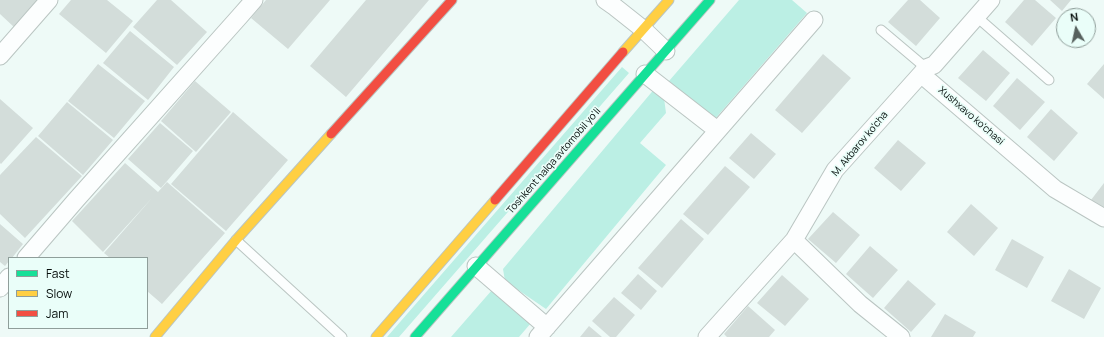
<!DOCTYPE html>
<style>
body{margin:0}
#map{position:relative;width:1104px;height:337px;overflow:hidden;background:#eefaf7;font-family:Manrope,sans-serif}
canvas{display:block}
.legend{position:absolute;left:8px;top:257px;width:140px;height:72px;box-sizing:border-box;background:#eafef9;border:1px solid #8f9e9a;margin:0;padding:5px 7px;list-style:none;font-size:12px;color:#060e0c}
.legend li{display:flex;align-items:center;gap:8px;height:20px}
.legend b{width:20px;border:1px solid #8f9e9a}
.north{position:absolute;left:1056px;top:8px;width:40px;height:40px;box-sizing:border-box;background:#eafef9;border:1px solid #8f9e9a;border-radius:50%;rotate:351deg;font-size:11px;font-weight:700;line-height:16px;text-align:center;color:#060e0c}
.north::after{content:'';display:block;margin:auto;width:14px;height:18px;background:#57615e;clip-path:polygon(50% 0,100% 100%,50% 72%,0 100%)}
</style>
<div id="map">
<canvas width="1104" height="337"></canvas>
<ul class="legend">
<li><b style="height:5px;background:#16e098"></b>Fast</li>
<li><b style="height:5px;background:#ffcf43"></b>Slow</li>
<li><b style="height:5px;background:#f24e42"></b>Jam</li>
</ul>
<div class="north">N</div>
</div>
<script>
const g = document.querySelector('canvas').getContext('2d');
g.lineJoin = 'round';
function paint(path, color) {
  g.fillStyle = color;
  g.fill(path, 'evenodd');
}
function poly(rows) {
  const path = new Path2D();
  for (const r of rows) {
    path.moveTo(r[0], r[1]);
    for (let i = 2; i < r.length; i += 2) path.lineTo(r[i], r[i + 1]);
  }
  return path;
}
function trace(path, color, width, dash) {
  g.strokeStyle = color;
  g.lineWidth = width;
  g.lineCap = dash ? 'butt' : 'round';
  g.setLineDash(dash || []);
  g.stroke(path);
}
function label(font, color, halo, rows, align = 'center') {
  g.font = font + ' Manrope,sans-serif';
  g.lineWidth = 3.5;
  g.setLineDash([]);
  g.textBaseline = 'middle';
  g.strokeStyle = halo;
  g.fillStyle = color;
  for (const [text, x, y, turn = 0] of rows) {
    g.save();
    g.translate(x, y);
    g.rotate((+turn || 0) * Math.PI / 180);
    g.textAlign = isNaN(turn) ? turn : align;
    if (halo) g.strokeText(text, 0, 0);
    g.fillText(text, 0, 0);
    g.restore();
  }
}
const green = poly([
 [739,0,792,0,807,13,714,120,669,81],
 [622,67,629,73,399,337,387,337],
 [656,87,664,98,666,113,640,143,666,165,546,309,505,281,503,269],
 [492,290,531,323,519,337,451,337]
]);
const building = poly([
 [0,0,41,0,15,28,0,14],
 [71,0,107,0,133,21,106,53,59,14],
 [157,0,171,0,207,32,177,65,133,27],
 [266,0,330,0,288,49,251,18],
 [366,0,429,0,346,97,310,66],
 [908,0,920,0,940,18,916,46,888,22],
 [1024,0,1035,0,1056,18,1032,46,1005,22],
 [1050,0,1071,0,1062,11],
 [130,31,174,67,148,100,103,63],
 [983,50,1010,73,986,101,958,78],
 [823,54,851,78,802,133,775,110],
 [98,64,145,101,114,138,68,101],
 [1104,64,1104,99,1087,84],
 [1017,78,1045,102,1020,130,993,106],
 [195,81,231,112,196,152,161,121],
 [0,99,33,128,1,164,0,163],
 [67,102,113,140,83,175,38,136],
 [1051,109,1078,133,1054,161,1027,137],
 [233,112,288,160,226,231,171,184],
 [160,123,193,151,161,188,128,159],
 [751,133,776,154,754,179,729,158],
 [36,137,82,176,25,238,0,214,0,175],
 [898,140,926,163,901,191,874,168],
 [125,163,158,192,167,182,225,233,162,304,147,291,147,258,110,258,104,253,152,198,103,252,72,221],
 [725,166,750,187,708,235,683,214],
 [1104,183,1104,208,1091,200],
 [971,204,998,228,974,256,947,232],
 [833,212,860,235,836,263,808,239],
 [681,219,704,239,662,288,638,268],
 [0,224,23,244,12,258,9,258,9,261,5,266,0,262],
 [1012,239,1044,257,1027,288,995,270],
 [870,246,898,270,873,298,846,274],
 [1069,269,1101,288,1084,319,1051,301],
 [638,274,657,291,641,310,621,293],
 [782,275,809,299,785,326,757,303],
 [908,280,936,304,911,332,884,308],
 [614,297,635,315,616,337,610,337,592,321],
 [748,306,775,330,769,337,727,337,724,334],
 [945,314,976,332,973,337,931,337],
 [589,326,602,337,580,337]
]);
const lane = poly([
 [977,17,1049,80],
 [881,30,926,68],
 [236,240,342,337]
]);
const street = poly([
 [605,0,615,7,644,30,666,51],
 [991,0,934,65,926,68,921,74,1055,189,1104,218],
 [0,56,49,0],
 [645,74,717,130],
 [794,240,860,304,901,337],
 [26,258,76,200,240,16,254,0],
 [476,266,547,327],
 [0,288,9,277],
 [538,337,814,20],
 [707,337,794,240,835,170,921,74]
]);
const fast = poly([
 [415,337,710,0]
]);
const slow = poly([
 [623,52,669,0],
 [155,337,236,240,331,134],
 [376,337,495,200]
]);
const jam = poly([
 [331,134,452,0],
 [495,200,623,52]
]);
const streetNames = [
 ["Xushxavo ko'chasi",971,116,41],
 ["M. Akbarov ko'cha",860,144,-50],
 ["Toshkent halqa avtomobil yo'li",554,161,-49]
];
paint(green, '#bbefe4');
paint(building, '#d3ddda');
trace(lane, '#bac5c2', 11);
trace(street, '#bac5c2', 19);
trace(fast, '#bac5c2', 11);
trace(slow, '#bac5c2', 11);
trace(jam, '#bac5c2', 11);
trace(lane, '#fcfefe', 9);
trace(street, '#fcfefe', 17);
trace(fast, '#16e098', 9);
trace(slow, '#ffcf43', 9);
trace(jam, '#f24e42', 9);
label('10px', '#060e0c', '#eafef9', streetNames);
</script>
